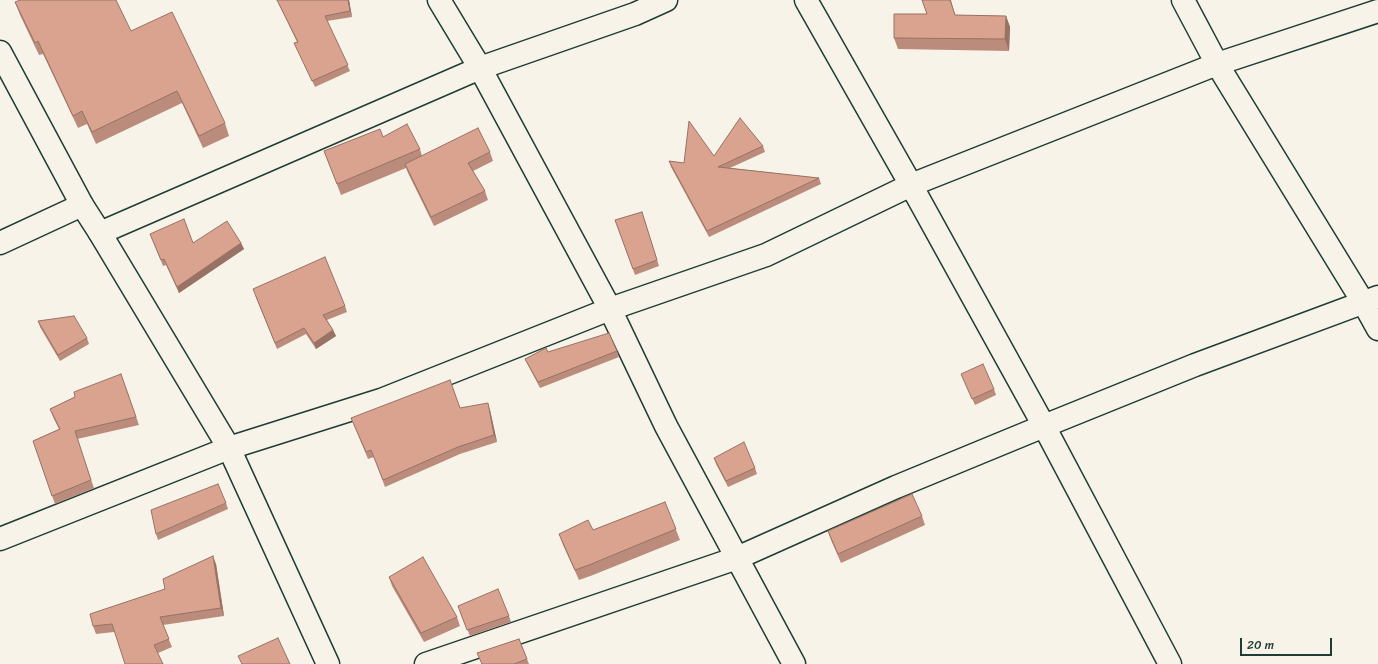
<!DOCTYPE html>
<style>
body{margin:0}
#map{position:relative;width:1378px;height:664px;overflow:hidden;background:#f7f3e8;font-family:Sriracha,sans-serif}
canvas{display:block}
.scale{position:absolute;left:1240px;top:638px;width:92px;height:18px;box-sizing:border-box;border:2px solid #1f3d34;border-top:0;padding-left:5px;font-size:12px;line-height:14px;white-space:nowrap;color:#1f3d34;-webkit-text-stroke:3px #f7f3e8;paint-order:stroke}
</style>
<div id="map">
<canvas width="1378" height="664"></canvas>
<div class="scale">20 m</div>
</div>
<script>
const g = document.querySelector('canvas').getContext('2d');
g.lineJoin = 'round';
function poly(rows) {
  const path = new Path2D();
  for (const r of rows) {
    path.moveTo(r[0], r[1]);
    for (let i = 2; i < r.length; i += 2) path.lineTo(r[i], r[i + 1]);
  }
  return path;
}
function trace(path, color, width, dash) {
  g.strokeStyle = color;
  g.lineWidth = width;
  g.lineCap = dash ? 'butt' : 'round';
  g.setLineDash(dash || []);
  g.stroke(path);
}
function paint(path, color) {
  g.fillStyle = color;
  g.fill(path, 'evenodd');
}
const street = poly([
 [439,0,480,68,610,309,666,426,794,664],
 [806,0,911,185,1044,426,1170,664],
 [1183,0,1217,64,1363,302,1378,329],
 [100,233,480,68,635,14,666,0],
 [0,243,82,205],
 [0,539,229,448,381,400,610,309,766,255,911,185,1217,64,1378,11],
 [426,664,737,558,896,487,1044,426,1195,365,1378,297]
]);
const secondary = poly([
 [0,52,82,205,100,233,229,448,328,664]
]);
const wall = poly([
 [277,0,349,0,352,17,327,21,350,71,315,87,297,49,294,43,297,42],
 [922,0,951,0,955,15,1006,16,1010,27,1009,51,898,49,894,38,927,14],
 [15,2,131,31,225,123,229,136,203,148,182,103,96,144,87,124,78,128,43,54,39,55,20,15],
 [383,137,420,149,422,156,490,152,493,161,473,171,485,191,488,200,434,226,408,173,406,168,341,195,324,151],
 [763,146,765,152,730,168,819,178,821,184,709,237,671,167,669,161,684,163],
 [642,212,659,266,635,275,615,220],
 [150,234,193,243,241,243,244,249,179,293,166,265,163,266],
 [255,295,345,306,347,312,327,320,333,330,336,336,316,349,306,334,277,349],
 [38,321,87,338,89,344,60,361,40,327],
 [617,351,619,357,540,388,528,365,525,359,548,352],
 [121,374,139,425,77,439,94,488,55,504,33,441,59,429,53,417,50,409],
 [961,374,994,389,996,395,975,405],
 [490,410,497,442,460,454,385,487,374,457,368,459,351,418],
 [714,458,755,468,757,474,728,487,716,464],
 [665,502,680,540,593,575,579,580,563,545,559,534,593,530],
 [226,503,228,509,158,540,156,534],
 [922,516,925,525,841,563,831,540,828,531],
 [216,564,224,616,163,625,172,647,158,653,114,632,96,634,93,626,165,589],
 [389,577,457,617,460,626,424,642,392,586],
 [460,612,509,616,511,622,470,636],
 [519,639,529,664,481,664]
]);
const shadedWall = poly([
 [348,0,349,0,352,17,350,11],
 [1006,16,1010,27,1009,51,1005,39],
 [241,243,244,249,179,293,177,287],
 [333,330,336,336,316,349,314,343],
 [488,403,490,410,497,442,494,435],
 [213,556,216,564,224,616,221,608]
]);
const building = poly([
 [20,0,116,0,131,31,172,12,173,14,225,123,199,136,177,91,92,132,82,111,73,116,38,41,35,43,15,2,20,0],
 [277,0,348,0,350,11,325,16,348,65,312,81,294,43,298,42,277,0],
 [922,0,950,0,955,15,1006,16,1005,39,894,38,894,14,927,14,922,0],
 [740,118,763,146,718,167,819,178,707,231,669,161,684,163,689,121,714,156,740,118],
 [407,124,420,149,337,184,324,151,380,129,383,137,407,124],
 [478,128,490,152,468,163,485,191,431,217,405,164,478,128],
 [642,212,657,260,633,269,615,220,642,212],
 [184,219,193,243,227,221,241,243,177,287,164,259,161,260,150,234,184,219],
 [325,257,345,306,323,315,333,330,314,343,304,328,275,343,253,289,325,257],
 [74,316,87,338,58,355,38,321,74,316],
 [609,333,617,351,538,382,525,359,546,348,548,352,609,333],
 [983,364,994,389,972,399,961,374,983,364],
 [121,374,136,417,75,431,91,480,52,496,33,441,60,429,50,409,75,397,74,392,121,374],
 [450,380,460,408,488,403,494,435,458,447,383,480,371,450,366,452,351,418,450,380],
 [744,442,755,468,726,481,714,458,744,442],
 [218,484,226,503,156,534,151,510,218,484],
 [912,494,922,516,838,554,828,531,912,494],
 [665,502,676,529,589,565,575,570,559,534,588,520,593,530,665,502],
 [213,556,221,608,160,617,169,639,154,645,163,664,125,664,112,624,93,626,90,614,165,589,163,579,213,556],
 [423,557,457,617,421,633,389,577,423,557],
 [498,589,509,616,467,630,458,606,498,589],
 [278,638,290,664,242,664,238,656,278,638],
 [519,639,527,659,514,664,482,664,477,653,519,639]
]);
trace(street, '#1f3d34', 25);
trace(secondary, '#1f3d34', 25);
trace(street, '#f7f3e8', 22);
trace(secondary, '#f7f3e8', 22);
paint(wall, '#bb8c7c');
paint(shadedWall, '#987265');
paint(building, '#d9a390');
trace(building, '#987265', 1);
</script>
